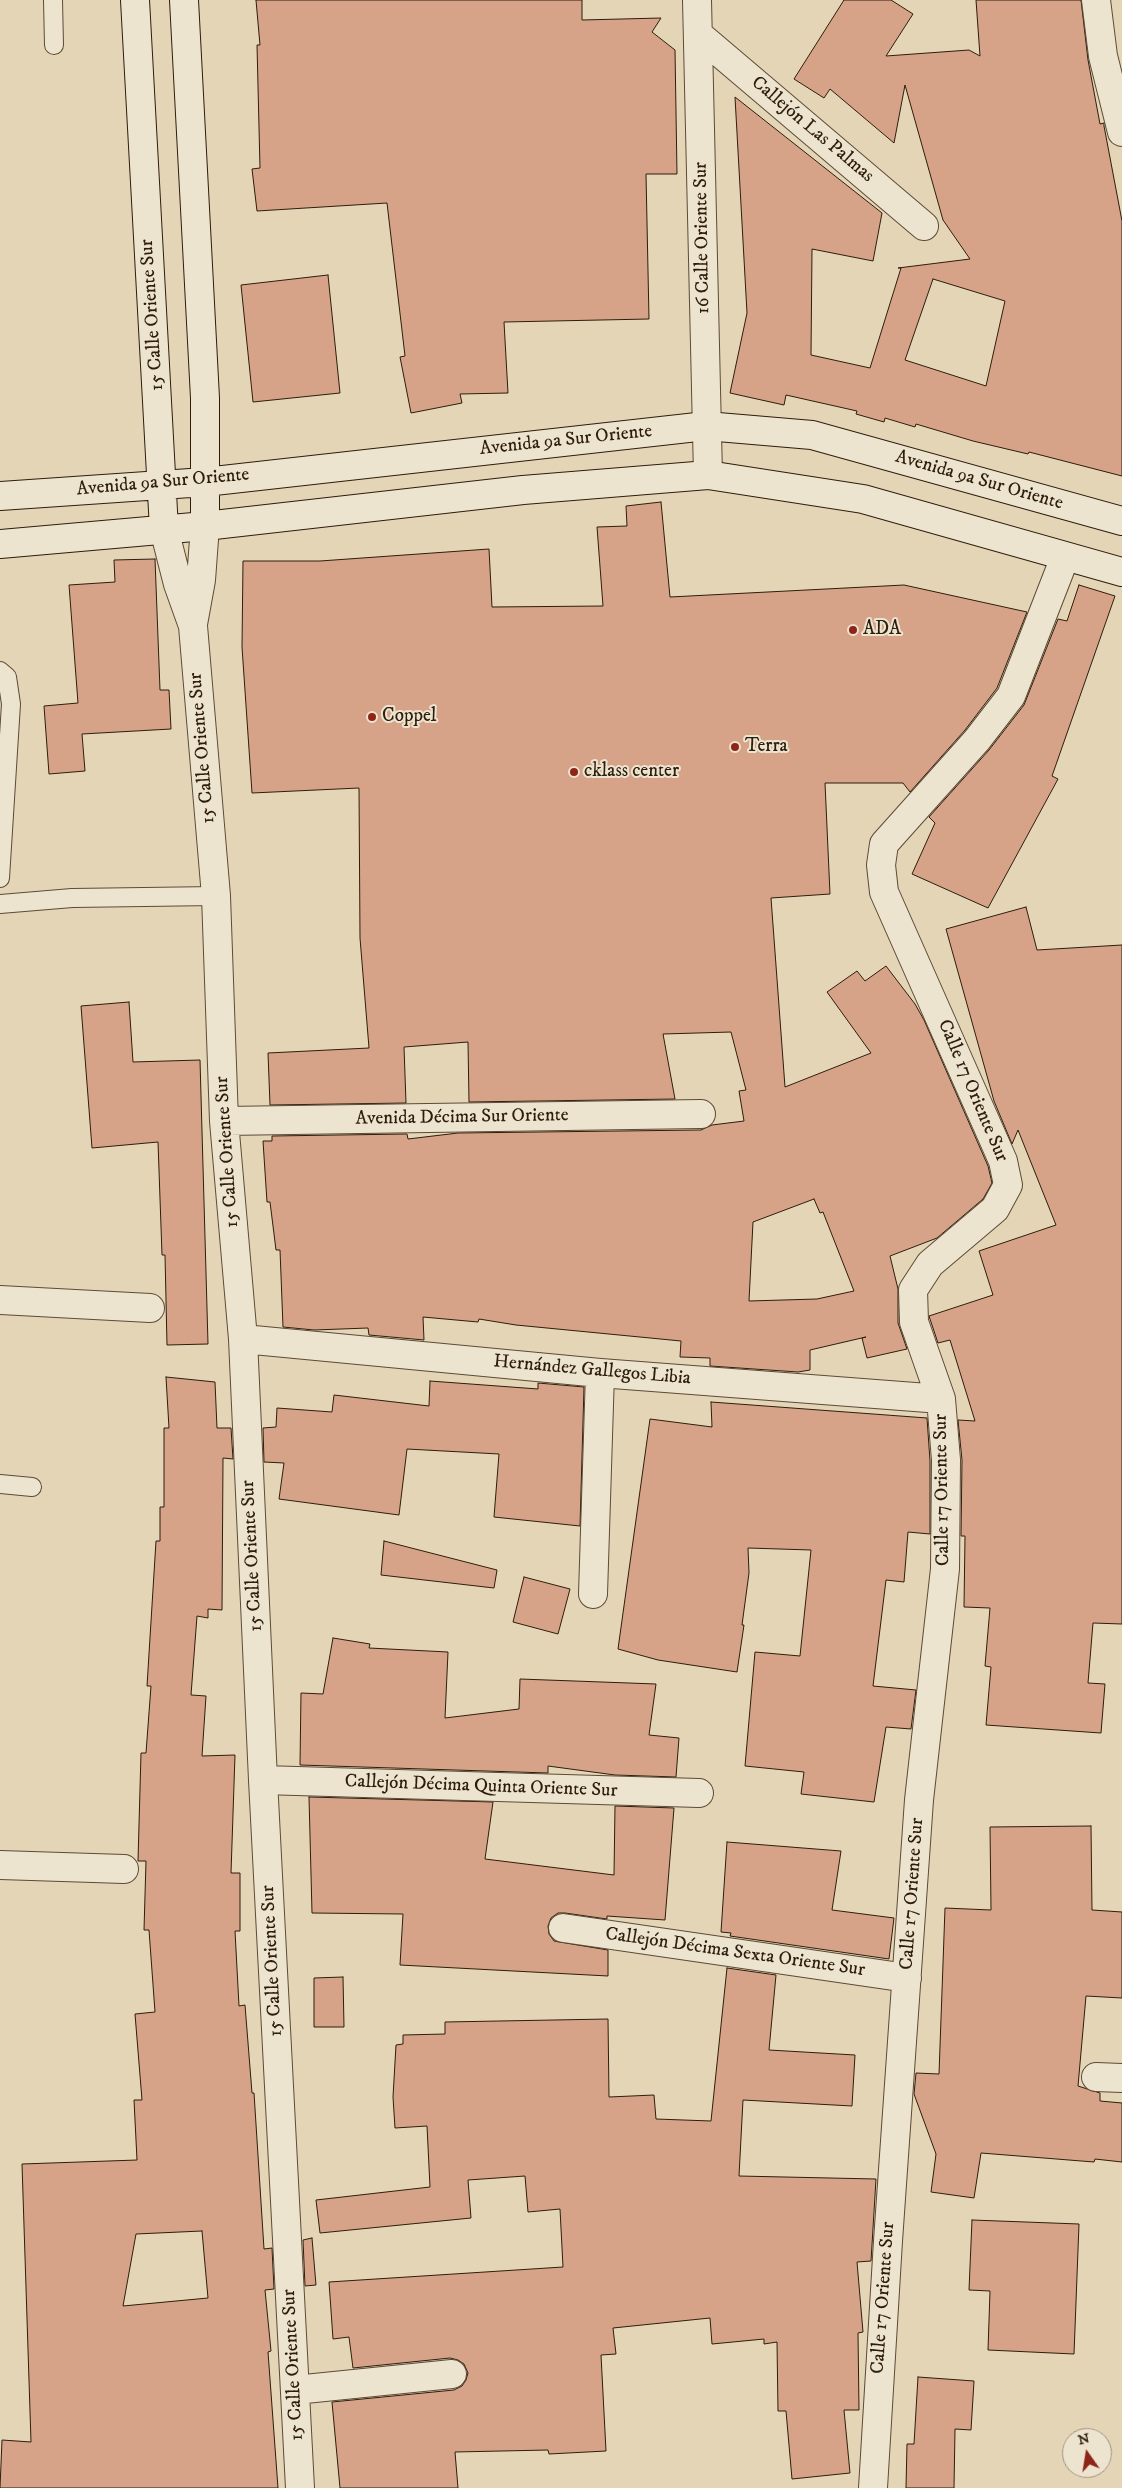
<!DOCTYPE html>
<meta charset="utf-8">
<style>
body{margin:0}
#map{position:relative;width:1122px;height:2488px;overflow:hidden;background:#e4d5b6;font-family:"IM FELL DW Pica",serif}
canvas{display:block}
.north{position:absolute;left:1062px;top:2428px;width:50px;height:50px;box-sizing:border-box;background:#ede4d0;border:1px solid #a19482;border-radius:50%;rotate:347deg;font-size:14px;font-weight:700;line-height:20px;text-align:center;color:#2e1d0c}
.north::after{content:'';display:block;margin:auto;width:18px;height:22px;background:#8f2418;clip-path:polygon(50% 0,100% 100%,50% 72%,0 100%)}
</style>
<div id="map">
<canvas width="1122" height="2488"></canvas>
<div class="north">N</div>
</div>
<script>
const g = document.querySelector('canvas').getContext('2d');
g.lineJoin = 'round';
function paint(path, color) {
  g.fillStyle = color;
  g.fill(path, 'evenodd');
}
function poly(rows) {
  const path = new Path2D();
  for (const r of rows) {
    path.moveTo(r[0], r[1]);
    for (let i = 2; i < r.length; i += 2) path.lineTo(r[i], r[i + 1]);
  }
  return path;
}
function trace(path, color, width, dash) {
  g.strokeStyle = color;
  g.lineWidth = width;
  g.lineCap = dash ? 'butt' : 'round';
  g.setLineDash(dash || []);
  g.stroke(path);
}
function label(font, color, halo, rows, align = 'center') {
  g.font = font + ' "IM FELL DW Pica",serif';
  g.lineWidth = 4;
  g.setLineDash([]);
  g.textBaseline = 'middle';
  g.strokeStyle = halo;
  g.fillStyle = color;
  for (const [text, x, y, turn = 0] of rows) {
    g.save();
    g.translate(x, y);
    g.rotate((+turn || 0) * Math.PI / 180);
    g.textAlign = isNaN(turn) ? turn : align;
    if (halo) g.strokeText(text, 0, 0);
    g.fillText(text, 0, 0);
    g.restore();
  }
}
const building = poly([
 [256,0,582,0,582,20,661,18,652,32,675,50,677,174,646,174,649,319,504,322,508,393,460,394,462,403,411,413,400,357,405,356,387,203,257,211,252,169,260,168,257,45,260,45,256,0],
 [844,0,891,0,913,14,886,56,969,50,980,56,976,0,1081,0,1088,60,1100,124,1104,123,1104,126,1122,221,1122,476,1029,452,1028,454,973,441,916,424,915,427,885,418,884,422,856,414,857,411,786,395,784,405,730,393,747,313,735,97,882,213,873,261,812,249,811,355,870,368,901,268,898,268,970,259,943,220,905,85,894,143,830,89,824,98,794,79,844,0],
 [933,279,1005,301,986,386,905,360,933,279],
 [328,275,340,393,253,402,241,285,328,275],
 [661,502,670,597,904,585,1027,612,997,688,965,730,910,792,903,783,825,783,830,894,771,898,785,1087,871,1053,827,992,857,971,865,981,886,966,915,1004,924,1020,988,1166,992,1183,983,1199,937,1238,890,1256,898,1289,898,1323,907,1349,867,1358,862,1338,866,1337,810,1350,810,1370,798,1372,710,1366,710,1358,680,1357,681,1341,516,1325,479,1319,478,1322,423,1317,424,1340,369,1335,368,1328,314,1330,283,1327,280,1250,276,1250,270,1202,267,1202,263,1141,272,1141,272,1136,407,1134,408,1139,458,1133,701,1130,712,1125,744,1121,739,1091,746,1090,731,1032,663,1034,675,1099,469,1102,468,1042,404,1047,406,1103,270,1105,268,1053,369,1048,360,938,359,788,252,793,242,647,243,561,320,561,489,549,492,607,603,606,597,527,627,526,626,506,661,502],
 [814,1199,820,1213,823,1212,854,1291,817,1299,749,1301,753,1222,814,1199],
 [155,559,160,690,169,690,171,729,82,734,85,771,49,774,44,706,78,703,69,585,115,582,114,560,155,559],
 [1079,585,1115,596,1052,776,1058,779,988,908,912,874,935,823,929,817,989,750,1024,705,1058,619,1067,621,1079,585],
 [1026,907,1037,950,1122,945,1122,1624,1093,1623,1088,1683,1105,1684,1101,1733,986,1725,991,1667,985,1666,990,1608,964,1607,965,1536,961,1536,962,1460,958,1420,975,1421,950,1340,938,1343,929,1316,993,1295,979,1251,1056,1225,1018,1130,1012,1144,994,1101,946,929,1026,907],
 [129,1002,133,1062,200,1060,208,1344,167,1345,165,1255,162,1255,158,1142,92,1148,81,1006,129,1002],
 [166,1377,215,1382,217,1428,231,1428,233,1459,223,1458,222,1610,208,1609,208,1618,197,1616,191,1695,206,1696,202,1756,235,1755,231,1873,240,1873,240,1931,235,1931,239,2006,245,2005,252,2093,254,2093,264,2249,272,2248,274,2289,265,2290,271,2351,268,2352,278,2488,0,2488,2,2440,31,2442,22,2164,137,2160,134,2100,142,2100,135,2014,155,2012,149,1930,144,1930,146,1861,138,1861,141,1753,146,1753,151,1686,147,1686,156,1541,160,1541,160,1507,164,1507,164,1428,169,1428,166,1377],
 [202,2231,208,2298,123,2306,136,2234,202,2231],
 [430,1381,538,1389,538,1383,584,1387,580,1526,494,1517,499,1454,407,1449,399,1515,279,1499,284,1463,264,1462,263,1428,276,1427,277,1408,332,1412,334,1395,429,1406,430,1381],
 [711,1402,927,1418,930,1461,930,1534,908,1532,904,1582,886,1580,873,1686,916,1690,911,1729,886,1727,874,1802,801,1794,804,1772,745,1766,755,1652,800,1656,811,1550,748,1548,749,1573,742,1625,744,1625,737,1672,658,1660,618,1649,650,1419,712,1427,711,1402],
 [384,1541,497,1570,494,1588,381,1575,384,1541],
 [524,1577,570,1589,558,1634,513,1622,524,1577],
 [333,1638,370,1644,369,1648,448,1652,445,1718,519,1709,520,1679,656,1684,649,1735,679,1738,676,1777,615,1775,548,1766,548,1773,300,1765,301,1693,323,1694,333,1638],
 [309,1797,493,1802,485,1859,614,1875,615,1806,674,1808,665,1920,607,1916,607,1919,565,1913,558,1913,551,1918,548,1926,549,1934,554,1941,608,1950,608,1976,400,1965,403,1914,312,1913,309,1797],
 [1091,1826,1092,1910,1122,1912,1122,1998,1086,1996,1078,2086,1100,2093,1100,2101,1122,2103,1122,2162,1095,2159,1094,2162,981,2153,974,2198,931,2192,936,2154,914,2094,916,2073,939,2074,945,1908,991,1910,990,1827,1091,1826],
 [727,1842,841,1851,832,1910,894,1918,889,1959,730,1936,731,1933,721,1932,727,1842],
 [727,1968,776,1975,769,2050,855,2055,852,2106,743,2100,739,2176,876,2179,871,2261,857,2262,863,2332,858,2333,859,2410,844,2410,850,2473,792,2479,786,2411,778,2411,777,2342,764,2344,764,2339,712,2344,710,2318,613,2328,616,2354,601,2355,606,2451,549,2454,548,2450,455,2452,458,2488,340,2488,332,2402,454,2390,462,2386,466,2380,468,2373,464,2364,458,2360,450,2358,353,2368,349,2337,333,2339,329,2282,563,2267,560,2209,528,2212,525,2176,468,2180,471,2218,320,2233,316,2200,430,2187,427,2126,395,2128,393,2097,396,2045,403,2044,403,2035,445,2034,445,2022,608,2019,609,2097,654,2095,656,2119,711,2121,727,1968],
 [343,1977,344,2027,314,2027,314,1978,343,1977],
 [972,2220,1079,2224,1074,2354,988,2350,990,2291,969,2290,972,2220],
 [312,2238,316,2285,305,2286,303,2240,312,2238],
 [918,2377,974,2381,971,2430,955,2429,954,2488,906,2488,907,2444,914,2444,918,2377]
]);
const lane = poly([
 [53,0,54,45],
 [0,671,7,677,11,704,0,878],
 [0,904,72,898,216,896],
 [0,1484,32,1487]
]);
const street = poly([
 [697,0,708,475],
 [1096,0,1103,56,1122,132],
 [699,35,924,226],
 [164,529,178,584,193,626,216,896,224,1121,243,1339,263,1780,300,2488],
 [193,624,201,580,205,526],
 [224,1121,701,1114],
 [0,1300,150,1308],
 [243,1339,600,1373,941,1399],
 [593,1594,600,1373],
 [263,1780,699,1793],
 [0,1865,124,1869],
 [563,1928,907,1978],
 [1096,2077,1122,2078],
 [295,2390,452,2374],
 [873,2488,888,2241,919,1800,945,1569,946,1460,941,1399,914,1322,913,1290,930,1264,995,1209,1008,1185,1003,1161,884,892,881,865,884,844,977,740,1011,696,1065,557]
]);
const secondary = poly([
 [135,0,164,529],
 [184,0,205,398,205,526],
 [0,496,205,482,706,426,812,435,1122,521],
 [0,544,205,526,523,490,708,475,863,499,1122,572]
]);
const markers = [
 [853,630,5,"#8f2418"],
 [372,717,5,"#8f2418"],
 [735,747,5,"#8f2418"],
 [574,772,5,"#8f2418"]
];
const streetNames = [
 ["Callejón Las Palmas",812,130,40],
 ["16 Calle Oriente Sur",703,238,-91],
 ["15 Calle Oriente Sur",153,315,-94],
 ["Avenida 9a Sur Oriente",566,441,-6],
 ["Avenida 9a Sur Oriente",979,481,16],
 ["Avenida 9a Sur Oriente",163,483,-5],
 ["15 Calle Oriente Sur",203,748,-95],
 ["Calle 17 Oriente Sur",972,1091,67],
 ["Avenida Décima Sur Oriente",462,1118,-1],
 ["15 Calle Oriente Sur",228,1152,-94],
 ["Hernández Gallegos Libia",592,1371,5],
 ["Calle 17 Oriente Sur",943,1490,-91],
 ["15 Calle Oriente Sur",253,1556,-93],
 ["Callejón Décima Quinta Oriente Sur",481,1787,2],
 ["Calle 17 Oriente Sur",913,1894,-86],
 ["Callejón Décima Sexta Oriente Sur",735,1953,8],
 ["15 Calle Oriente Sur",273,1961,-93],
 ["Calle 17 Oriente Sur",884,2298,-86],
 ["15 Calle Oriente Sur",294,2365,-93]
];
const poiNames = [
 ["ADA",863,630],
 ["Coppel",382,717],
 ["Terra",745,747],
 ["cklass center",584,772]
];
paint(building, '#d6a388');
trace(building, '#2e1d0c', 1);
trace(lane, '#5c4b36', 20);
trace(street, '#5c4b36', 30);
trace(secondary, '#2e1d0c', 30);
trace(lane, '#ede4d0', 18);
trace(street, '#ede4d0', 28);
trace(secondary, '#ede4d0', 28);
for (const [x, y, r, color] of markers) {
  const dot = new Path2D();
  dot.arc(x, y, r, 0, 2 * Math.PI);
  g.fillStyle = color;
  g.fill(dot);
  trace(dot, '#ede4d0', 2);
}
label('19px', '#2e1d0c', '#ede4d0', streetNames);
label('19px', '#2e1d0c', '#ede4d0', poiNames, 'left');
</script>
